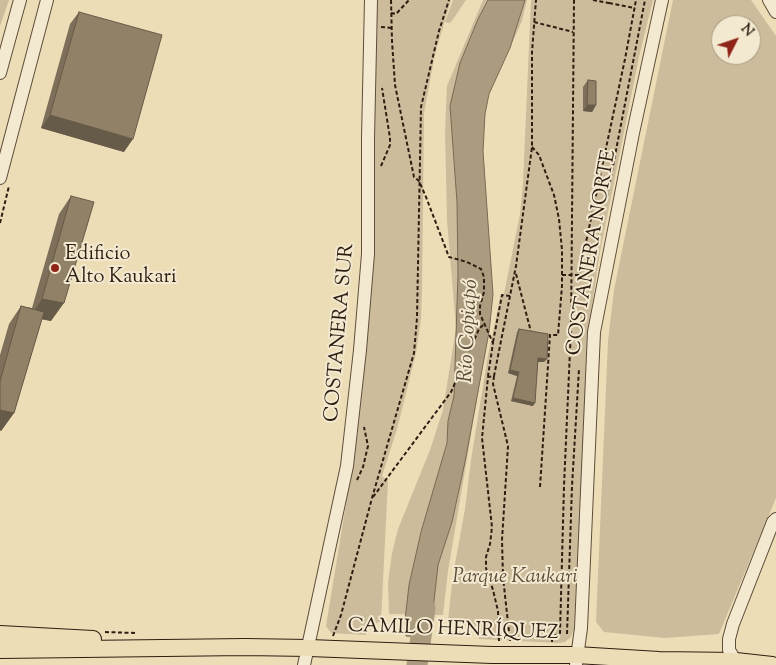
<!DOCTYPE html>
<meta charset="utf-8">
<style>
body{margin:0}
#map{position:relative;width:776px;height:665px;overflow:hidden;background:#ecddb7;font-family:"Sorts Mill Goudy",serif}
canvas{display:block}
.north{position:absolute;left:711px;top:15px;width:50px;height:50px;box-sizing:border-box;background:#f3e9d0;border:1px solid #a59784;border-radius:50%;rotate:49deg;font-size:14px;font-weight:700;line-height:20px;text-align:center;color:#2f1d11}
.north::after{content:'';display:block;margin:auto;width:18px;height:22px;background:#8f2418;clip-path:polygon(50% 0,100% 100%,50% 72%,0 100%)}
</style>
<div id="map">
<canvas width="776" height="665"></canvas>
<div class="north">N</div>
</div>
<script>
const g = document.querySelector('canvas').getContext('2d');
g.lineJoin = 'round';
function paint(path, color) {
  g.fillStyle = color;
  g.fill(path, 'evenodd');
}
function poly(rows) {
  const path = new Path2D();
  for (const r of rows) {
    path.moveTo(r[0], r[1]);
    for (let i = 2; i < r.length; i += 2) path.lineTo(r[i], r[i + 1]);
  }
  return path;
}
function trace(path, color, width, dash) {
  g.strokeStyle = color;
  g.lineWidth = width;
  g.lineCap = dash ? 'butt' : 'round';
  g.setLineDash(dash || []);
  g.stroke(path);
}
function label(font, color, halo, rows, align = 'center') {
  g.font = font + ' "Sorts Mill Goudy",serif';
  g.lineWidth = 4;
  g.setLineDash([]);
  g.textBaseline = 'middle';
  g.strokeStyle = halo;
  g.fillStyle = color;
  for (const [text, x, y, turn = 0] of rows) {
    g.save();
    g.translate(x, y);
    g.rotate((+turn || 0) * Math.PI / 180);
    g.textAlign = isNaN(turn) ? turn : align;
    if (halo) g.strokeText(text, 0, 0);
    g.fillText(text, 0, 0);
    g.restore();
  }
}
const green = poly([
 [0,0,9,0,0,26],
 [376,0,451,0,435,54,424,113,422,291,421,319,416,353,397,429,382,476,388,481,381,621,367,628,366,635,331,633,326,626,357,437,369,318],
 [453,0,466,0,454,18,450,23,445,22],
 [483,0,527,0,522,21,508,52,488,89,479,154,483,358,481,376,448,571,443,615,389,614,388,583,392,553,398,529,430,450,443,410,456,328,447,220,445,131,447,86],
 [531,0,653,0,639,57,600,252,592,305,588,341,574,629,571,637,565,642,558,643,479,639,473,627,448,620,453,575,465,509,471,460,488,355,501,294,504,294,520,214,523,183],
 [673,0,751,0,776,36,776,498,719,634,665,638,604,632,596,622,608,341,614,290],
 [721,25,751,25,751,55,721,55]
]);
const water = poly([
 [488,0,525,0,510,48,489,94,485,114,483,151,493,294,489,332,465,462,452,522,438,565,430,637,406,636,405,620,409,585,421,532,447,443,448,421,454,396,458,275,457,202,450,106,460,63,478,19,488,0]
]);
const river = poly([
 [417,665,425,608]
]);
const path = poly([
 [391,0,392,41,395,85,414,177,419,181,426,197,449,257,467,262,481,269,484,277,484,292,480,306,480,314,493,343,488,376],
 [593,0,609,3,609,0],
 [609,3,635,8],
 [391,13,396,14,409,0],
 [534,22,573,32],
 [381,27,392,28],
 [532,147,539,155,554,195,559,219,562,250,562,286,558,335,550,335],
 [381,166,390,145,390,138,382,88],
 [607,197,645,0],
 [0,223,9,186],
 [516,274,531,332],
 [562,275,579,275,625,59,636,0],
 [493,342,502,295,510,296],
 [494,376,493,384,508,446,502,540,503,577,510,641],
 [357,480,363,467,368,446,364,427],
 [540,487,550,335,547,335],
 [373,497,451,392,479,329,485,323],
 [105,632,135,633],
 [567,634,572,486,579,369],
 [333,636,341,615,372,498,414,353,417,318,421,107,439,31,449,0],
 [499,641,498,611,493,590,486,568,486,557,490,544,492,527,482,438,488,377,494,376,516,266,523,214,532,147,532,52,536,0],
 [552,642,552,637,560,633,564,486,571,328,574,0]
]);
const minor = poly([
 [769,0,776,12],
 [0,73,20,0],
 [0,178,47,0],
 [304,665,347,466,360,350,368,254,368,138,371,0],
 [576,665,581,628,594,332,633,133,662,0],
 [738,665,729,650,729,639,733,624,773,522,776,519]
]);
const major = poly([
 [0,634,93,639],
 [0,650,245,647,309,648,492,655,576,655,659,660,736,661,772,665]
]);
const wall = poly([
 [79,12,124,152,41,128,70,24],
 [588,80,596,105,592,112,583,111,583,87],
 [71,196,51,321,42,319,14,413,1,431,0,430,0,355,9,324,21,306,32,308,59,214],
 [519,329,544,362,538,362,533,406,511,401,517,376,508,373,517,332]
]);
const shadedWall = poly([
 [587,105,596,105,592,112,583,111],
 [50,115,133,139,124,152,41,128],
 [42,299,64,303,51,321,30,317],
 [538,358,547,359,544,362,536,362],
 [510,370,519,372,517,376,508,373],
 [513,398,535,403,533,406,511,401],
 [0,410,14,413,1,431,0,430]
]);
const building = poly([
 [79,12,162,35,133,139,50,115,79,12],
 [588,80,596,81,596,105,587,105,588,80],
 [71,196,94,202,64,303,42,299,71,196],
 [21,306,44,312,14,413,0,410,0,381,21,306],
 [519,329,548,334,547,359,538,358,535,403,513,398,519,372,510,370,519,329]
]);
const markers = [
 [55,268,5,"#8f2418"]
];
const streetNames = [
 ["COSTANERA NORTE",593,253,-80],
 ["COSTANERA SUR",341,333,-85],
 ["CAMILO HENRÍQUEZ",453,631,2]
];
const poiNames = [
 ["Edificio",65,256],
 ["Alto Kaukari",65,279]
];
const parkNames = [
 ["Parque Kaukari",515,579]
];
const waterNames = [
 ["Río Copiapó",470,331,-87]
];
paint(green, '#ccbc9b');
paint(water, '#ac9c7f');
trace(water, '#7a6953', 1);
trace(river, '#ac9c7f', 21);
trace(minor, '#5e4d3a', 14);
trace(major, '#2f1d11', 18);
trace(path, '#2f1d11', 2, [4, 2.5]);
trace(minor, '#f3e9d0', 12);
trace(major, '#ecddb7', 16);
paint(wall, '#7d6f59');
paint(shadedWall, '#665a48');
paint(building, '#918167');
trace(building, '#665a48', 1);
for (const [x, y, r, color] of markers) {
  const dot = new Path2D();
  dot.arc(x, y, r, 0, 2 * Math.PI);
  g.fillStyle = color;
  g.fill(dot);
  trace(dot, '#f3e9d0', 2);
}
label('20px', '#2f1d11', '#f3e9d0', streetNames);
label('20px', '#2f1d11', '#f3e9d0', poiNames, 'left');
label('italic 20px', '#5e4d3a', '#f3e9d0', parkNames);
label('italic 21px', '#5b4938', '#f3e9d0', waterNames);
</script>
